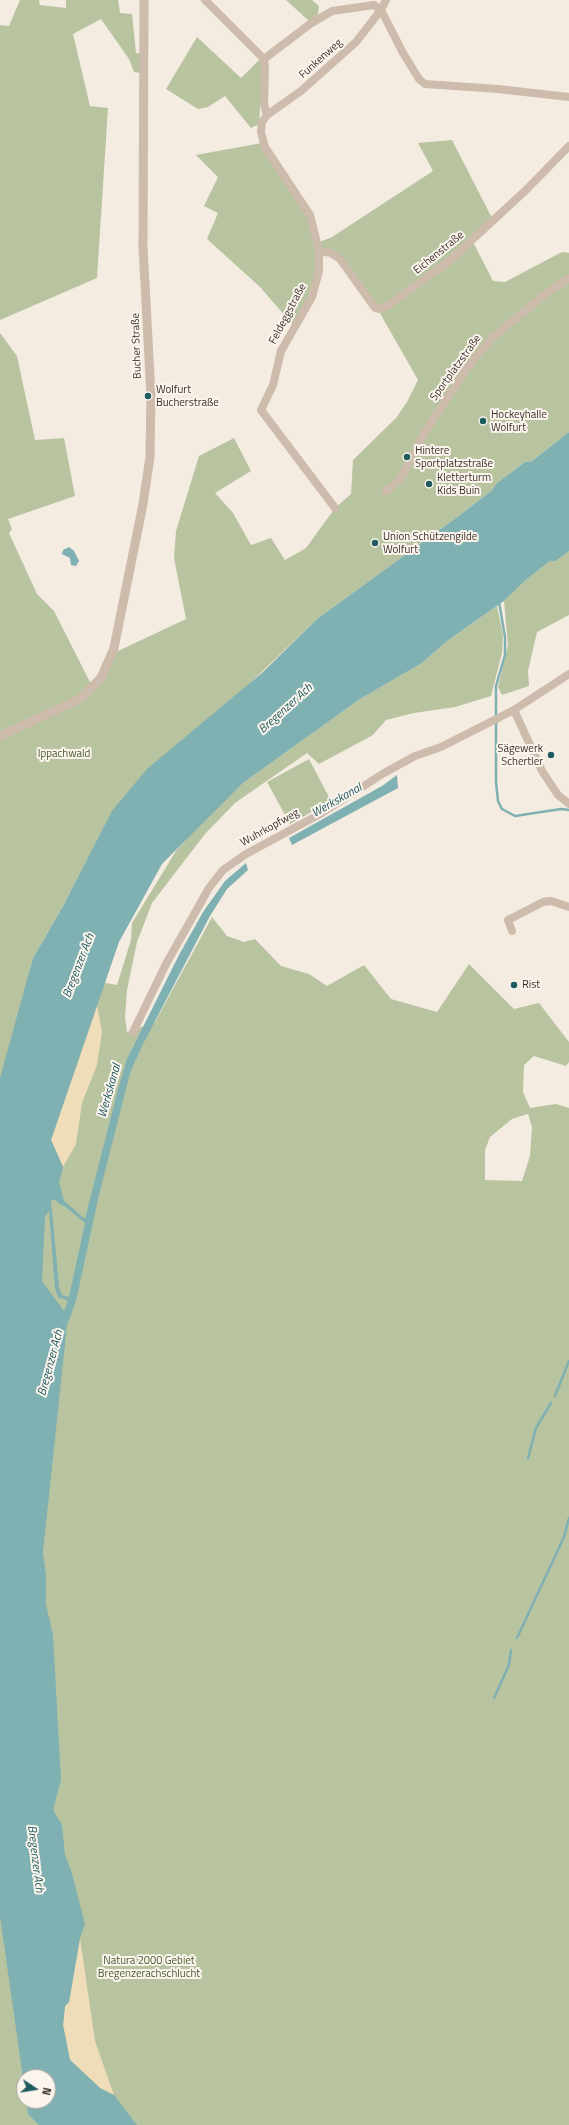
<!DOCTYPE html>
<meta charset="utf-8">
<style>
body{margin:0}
#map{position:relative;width:569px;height:2125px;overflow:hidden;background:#f4ebe1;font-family:"Titillium Web",sans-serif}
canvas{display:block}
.north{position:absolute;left:16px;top:2069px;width:40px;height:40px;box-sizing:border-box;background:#fbf5ee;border:1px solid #aea6a0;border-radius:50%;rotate:102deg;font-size:11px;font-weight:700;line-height:16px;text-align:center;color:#3b302b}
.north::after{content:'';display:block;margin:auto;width:14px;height:18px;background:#1f5a5e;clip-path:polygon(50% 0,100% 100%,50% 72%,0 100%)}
</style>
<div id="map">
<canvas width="569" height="2125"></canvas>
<div class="north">N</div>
</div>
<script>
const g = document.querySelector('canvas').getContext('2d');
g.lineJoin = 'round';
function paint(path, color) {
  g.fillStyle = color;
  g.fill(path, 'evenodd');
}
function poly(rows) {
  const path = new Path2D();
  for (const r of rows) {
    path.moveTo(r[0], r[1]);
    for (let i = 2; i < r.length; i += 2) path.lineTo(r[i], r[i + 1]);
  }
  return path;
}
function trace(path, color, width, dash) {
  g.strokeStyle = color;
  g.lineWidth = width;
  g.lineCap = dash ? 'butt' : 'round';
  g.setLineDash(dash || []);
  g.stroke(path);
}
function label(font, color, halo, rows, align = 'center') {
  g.font = font + ' "Titillium Web",sans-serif';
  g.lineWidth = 4;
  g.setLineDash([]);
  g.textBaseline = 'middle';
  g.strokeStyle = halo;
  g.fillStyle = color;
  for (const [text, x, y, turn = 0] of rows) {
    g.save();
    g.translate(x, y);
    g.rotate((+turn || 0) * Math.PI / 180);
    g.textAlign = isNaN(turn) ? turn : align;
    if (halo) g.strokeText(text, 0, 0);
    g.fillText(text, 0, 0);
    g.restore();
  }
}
const green = poly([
 [20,0,39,0,40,5,66,8,66,0,118,0,120,13,132,14,136,53,141,54,140,73,134,72,129,59,101,19,73,34,90,106,108,108,97,278,0,320,0,25,9,26],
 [286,0,312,0,319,6,318,14,309,21],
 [197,37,241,78,260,59,263,65,259,124,251,128,225,96,208,107,198,109,166,89],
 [452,140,492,218,471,238,493,281,505,282,562,252,569,253,569,432,532,461,525,462,497,483,491,491,460,515,317,619,109,818,62,908,33,958,30,969,117,985,131,940,132,923,176,851,201,823,243,783,360,699,422,663,447,641,497,606,503,635,502,653,491,696,455,707,414,713,386,720,373,735,319,764,307,753,235,803,205,834,152,903,137,942,127,990,125,1017,127,1032,155,1022,212,917,227,936,244,942,255,939,281,966,309,974,327,986,364,965,391,999,437,1012,469,964,514,1009,539,1003,569,1042,569,1062,566,1066,534,1056,524,1065,523,1092,530,1108,556,1104,569,1108,569,2125,0,2125,0,333,17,356,35,440,64,438,75,496,8,519,12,529,9,533,37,594,54,611,94,690,116,652,186,619,174,558,176,531,199,456,234,438,251,471,215,493,233,513,251,545,271,538,285,560,306,548,335,508,351,494,353,460,396,418,407,402,418,380,377,308,340,257,318,251,317,272,310,296,293,325,260,287,207,239,218,213,204,206,218,177,196,155,262,143,308,216,317,243,332,237,433,171,418,143],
 [528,1114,532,1127,530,1156,522,1181,485,1180,485,1150,490,1137,512,1119],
 [24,2077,48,2077,48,2101,24,2101],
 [569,551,569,615,537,632,528,671,529,686,502,695,498,687,508,645,504,601,527,579,550,561,556,561],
 [309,759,331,801,290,824,267,782]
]);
const sand = poly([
 [97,1005,102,1032,97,1065,82,1103,76,1144,63,1167,51,1140],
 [80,1938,95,2041,114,2095,100,2088,70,2060,63,2025,65,2006,69,2002]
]);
const water = poly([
 [569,432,569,551,556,561,550,561,527,579,504,601,447,641,422,663,360,699,243,783,162,864,119,942,51,1140,63,1167,59,1182,64,1201,85,1219,118,1089,127,1059,179,955,203,912,225,881,246,863,248,870,227,889,210,916,142,1046,130,1073,98,1199,76,1301,67,1325,43,1552,46,1576,46,1604,53,1635,61,1780,53,1810,62,1825,65,1855,71,1870,85,1924,80,1938,69,2002,65,2006,63,2025,70,2060,100,2088,114,2095,137,2125,39,2125,28,2114,26,2101,48,2101,48,2077,24,2077,24,2085,0,1916,0,1078,33,958,62,908,112,811,147,769,263,672,317,619,460,515,491,491,497,483,525,462,532,461],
 [51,1200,56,1200,58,1203,66,1207,85,1223,69,1297,62,1295,59,1287],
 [49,1211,55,1288,58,1297,68,1301,64,1311,42,1281,45,1217],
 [69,547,74,551,79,561,76,566,71,565,70,558,62,554,63,550],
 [397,775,398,788,292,845,289,838,382,786]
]);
const stream = poly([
 [496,717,496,686,505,655,505,637,499,602],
 [496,722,496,782,498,801,502,809,515,816,561,809,569,810],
 [555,1396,569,1361],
 [528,1458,536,1428,551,1403],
 [517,1638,564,1537,569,1518],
 [494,1698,509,1665,511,1650]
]);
const minor = poly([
 [205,0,264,59,265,69,264,104,267,115],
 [264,59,310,24,332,11,374,5,381,10,403,53,419,79,425,84,498,89,569,97],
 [319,251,331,253,340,259,375,308,380,309,387,306,447,263,526,190,569,146],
 [386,491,401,478,426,430,467,368,492,338,543,296,569,278],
 [335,508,261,410,273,385,281,351,312,297,319,271,319,251,310,215,265,147,261,132,262,122,267,115,301,91,356,42,381,10,386,0],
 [514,710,542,771,558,795,569,804],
 [512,931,508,920,543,902,551,901,569,907],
 [133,1032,166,964,209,888,223,870,246,854,322,813,384,773,415,756,441,747,514,710,569,674]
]);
const tertiary = poly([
 [0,736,80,699,101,678,114,648,143,504,150,457,151,395,143,247,144,0]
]);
const markers = [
 [148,396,4,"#1f5a5e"],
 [483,421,4,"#1f5a5e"],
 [407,457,4,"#1f5a5e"],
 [429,484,4,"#1f5a5e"],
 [375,543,4,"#1f5a5e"],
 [551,755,4,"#1f5a5e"],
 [514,985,4,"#1f5a5e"]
];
const streetNames = [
 ["Funkenweg",321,59,-42],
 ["Eichenstraße",439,253,-39],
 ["Feldeggstraße",288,314,-62],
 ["Bucher Straße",137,346,-92],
 ["Sportplatzstraße",456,368,-54],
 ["Wuhrkopfweg",270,828,-29]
];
const poiNames = [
 ["Wolfurt",156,390],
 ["Bucherstraße",156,403],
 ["Hockeyhalle",491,415],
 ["Wolfurt",491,428],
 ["Hintere",415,451],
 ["Sportplatzstraße",415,464],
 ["Kletterturm",437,478],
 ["Kids Buin",437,491],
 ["Union Schützengilde",383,537],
 ["Wolfurt",383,550],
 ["Sägewerk",543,749,"right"],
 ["Schertler",543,762,"right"],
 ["Rist",522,985]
];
const parkNames = [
 ["Ippachwald",64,754],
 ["Natura 2000 Gebiet",149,1961],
 ["Bregenzerachschlucht",149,1974]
];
const waterNames = [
 ["Bregenzer Ach",286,709,-42],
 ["Werkskanal",337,801,-30],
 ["Bregenzer Ach",79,966,-69],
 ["Werkskanal",110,1091,-74],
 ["Bregenzer Ach",51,1363,-75],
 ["Bregenzer Ach",35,1859,83]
];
paint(green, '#b8c4a0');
paint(sand, '#efdcb8');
paint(water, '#7fb0b2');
trace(stream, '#7fb0b2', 2.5);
trace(minor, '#cdbbac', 8);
trace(tertiary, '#cdbbac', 9);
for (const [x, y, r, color] of markers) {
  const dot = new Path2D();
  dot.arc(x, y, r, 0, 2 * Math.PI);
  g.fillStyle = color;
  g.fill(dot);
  trace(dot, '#fbf5ee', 1.5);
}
label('11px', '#3b302b', '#fbf5ee', streetNames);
label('11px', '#3b302b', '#fbf5ee', poiNames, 'left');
label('11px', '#4a5a2e', '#fbf5ee', parkNames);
label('italic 12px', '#1f5a5e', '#fbf5ee', waterNames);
</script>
